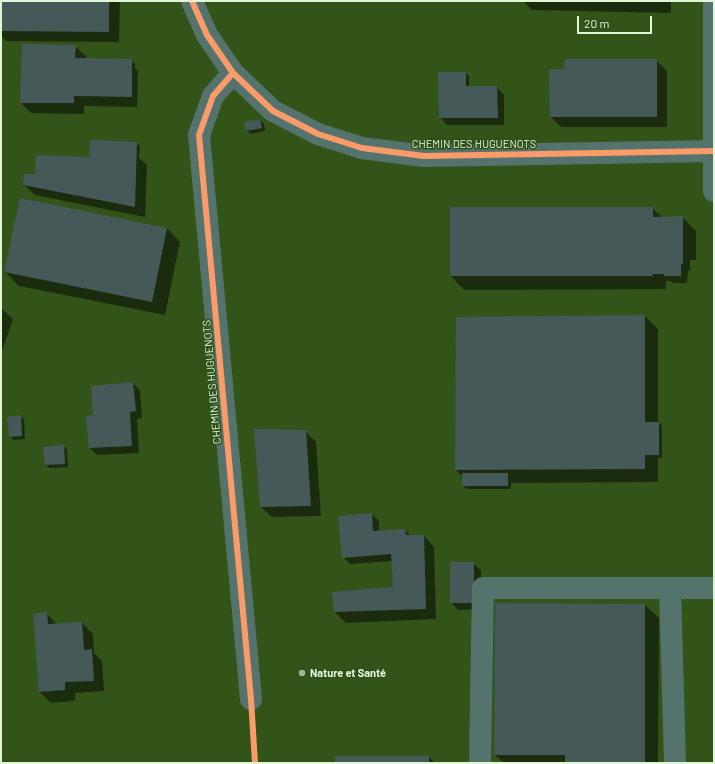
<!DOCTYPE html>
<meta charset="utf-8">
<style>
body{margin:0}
#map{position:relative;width:715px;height:764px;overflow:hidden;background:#304224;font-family:Barlow,sans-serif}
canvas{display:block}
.frame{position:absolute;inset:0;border:2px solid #e1f6d7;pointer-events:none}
.scale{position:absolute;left:577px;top:16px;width:75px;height:18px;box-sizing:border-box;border:2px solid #e1f6d7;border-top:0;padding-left:5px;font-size:12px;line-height:14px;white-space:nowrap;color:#e1f6d7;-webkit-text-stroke:3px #2e4f17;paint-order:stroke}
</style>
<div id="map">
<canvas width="715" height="764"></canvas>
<div class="frame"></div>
<div class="scale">20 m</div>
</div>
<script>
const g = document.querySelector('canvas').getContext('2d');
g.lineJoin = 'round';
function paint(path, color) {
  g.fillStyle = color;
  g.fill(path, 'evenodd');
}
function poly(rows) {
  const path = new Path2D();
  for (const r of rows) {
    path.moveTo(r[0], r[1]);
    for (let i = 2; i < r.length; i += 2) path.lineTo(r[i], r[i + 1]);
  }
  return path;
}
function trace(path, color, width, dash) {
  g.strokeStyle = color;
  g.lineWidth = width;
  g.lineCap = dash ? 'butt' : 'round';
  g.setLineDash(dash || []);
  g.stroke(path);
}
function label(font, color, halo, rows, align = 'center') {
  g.font = font + ' Barlow,sans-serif';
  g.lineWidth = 3;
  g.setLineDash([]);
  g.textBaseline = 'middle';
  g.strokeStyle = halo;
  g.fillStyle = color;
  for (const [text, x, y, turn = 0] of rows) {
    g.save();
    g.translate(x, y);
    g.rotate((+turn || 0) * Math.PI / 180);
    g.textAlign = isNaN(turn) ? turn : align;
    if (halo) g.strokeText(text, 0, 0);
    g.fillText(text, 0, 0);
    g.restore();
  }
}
const built = poly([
 [1,1,714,1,714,763,1,763]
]);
const shadow = poly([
 [1,1,120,1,119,42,6,41,1,36],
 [523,1,671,1,671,13,532,10],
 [75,46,86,56,86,59,131,60,135,64,135,68,138,71,137,107,84,106,84,114,31,113,21,103],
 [656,60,667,71,667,127,561,127,551,117,565,70],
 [465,73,469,76,469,87,497,87,504,95,504,125,447,125,440,117],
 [260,120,264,124,265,131,251,134,247,131,246,123],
 [136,143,140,146,139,158,147,165,145,217,35,195,24,185,36,175],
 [652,208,662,217,682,217,696,231,696,260,690,260,690,271,688,271,687,283,673,283,671,281,666,281,666,289,464,290,451,276],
 [167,228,180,242,165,315,19,286,5,272],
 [1,308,13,319,1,354],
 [645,316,658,329,658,422,662,426,662,458,658,458,658,482,511,483,511,489,467,489,463,486,463,477,456,470],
 [133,383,140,391,142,418,137,419,139,453,97,455,90,448,94,416],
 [20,416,24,419,25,439,14,440,10,437],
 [305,431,316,442,321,516,272,517,261,507],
 [63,446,67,449,68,467,49,468,46,465],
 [372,514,379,521,379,532,405,530,411,536,424,536,434,547,436,619,346,623,335,612,333,593,394,588,392,561,350,564,343,557],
 [473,563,481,570,481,609,458,610,451,602],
 [645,605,659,618,658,763,504,763,495,755],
 [47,614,57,624,82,623,93,634,94,653,102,661,104,691,75,693,75,701,51,703,40,692],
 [429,757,435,763,336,763]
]);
const building = poly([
 [1,1,109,1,109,32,1,31],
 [22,44,76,45,75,58,132,59,132,97,74,96,74,103,20,103],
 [565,59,657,59,657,117,550,117,549,69,564,69],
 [438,72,466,72,466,86,497,86,498,118,439,118],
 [260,119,262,128,246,131,244,122],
 [90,140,137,142,135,207,23,185,24,174,35,174,36,155,89,157],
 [20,198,167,228,152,302,4,272],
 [450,207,653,207,653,217,683,216,683,264,681,264,681,276,664,276,664,274,653,274,653,276,450,276],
 [645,315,645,422,659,422,659,455,645,455,645,469,455,470,456,317],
 [133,382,136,411,130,412,132,446,89,448,86,416,93,415,91,386],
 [21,415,22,436,9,437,7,417],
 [254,429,306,430,311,506,260,507],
 [64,445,65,464,45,465,43,447],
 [462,473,508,473,508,486,462,486],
 [372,513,373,531,405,529,406,535,424,535,426,609,334,612,332,592,393,587,391,554,342,558,338,516],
 [450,562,474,562,474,603,450,603],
 [495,603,645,604,645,763,565,763,565,755,494,755],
 [47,612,48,624,82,622,84,650,92,649,94,681,65,682,65,690,39,692,33,614],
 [335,756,429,756,429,763,335,763]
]);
const path = poly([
 [252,722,255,763]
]);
const minor = poly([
 [192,1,207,35,233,73,273,111,318,134,362,148,424,156,714,151],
 [714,1,714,191],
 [233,73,213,96,199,135,251,699],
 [670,588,675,763],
 [480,763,483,588,714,588]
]);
const cycleway = poly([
 [192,1,207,35,233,73,273,111,318,134,362,148,424,156,714,151],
 [233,73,213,96,199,135,251,699,255,763]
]);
const markers = [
 [302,673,4,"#a3b798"]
];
const streetNames = [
 ["CHEMIN DES HUGUENOTS",474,144],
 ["CHEMIN DES HUGUENOTS",212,382,-95]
];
const poiNames = [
 ["Nature et Santé",310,673]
];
paint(built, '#325419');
paint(shadow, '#0007');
paint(building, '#455959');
trace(path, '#5c7369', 2.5, [2, 3]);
trace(minor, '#55736d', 22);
trace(cycleway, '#fa9b69', 6);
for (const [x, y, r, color] of markers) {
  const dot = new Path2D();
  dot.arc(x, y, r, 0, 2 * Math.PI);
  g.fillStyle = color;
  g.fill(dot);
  trace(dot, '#2e4f17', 1.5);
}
label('11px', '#e1f6d7', '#2e4f17', streetNames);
label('bold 11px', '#e1f6d7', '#2e4f17', poiNames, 'left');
</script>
